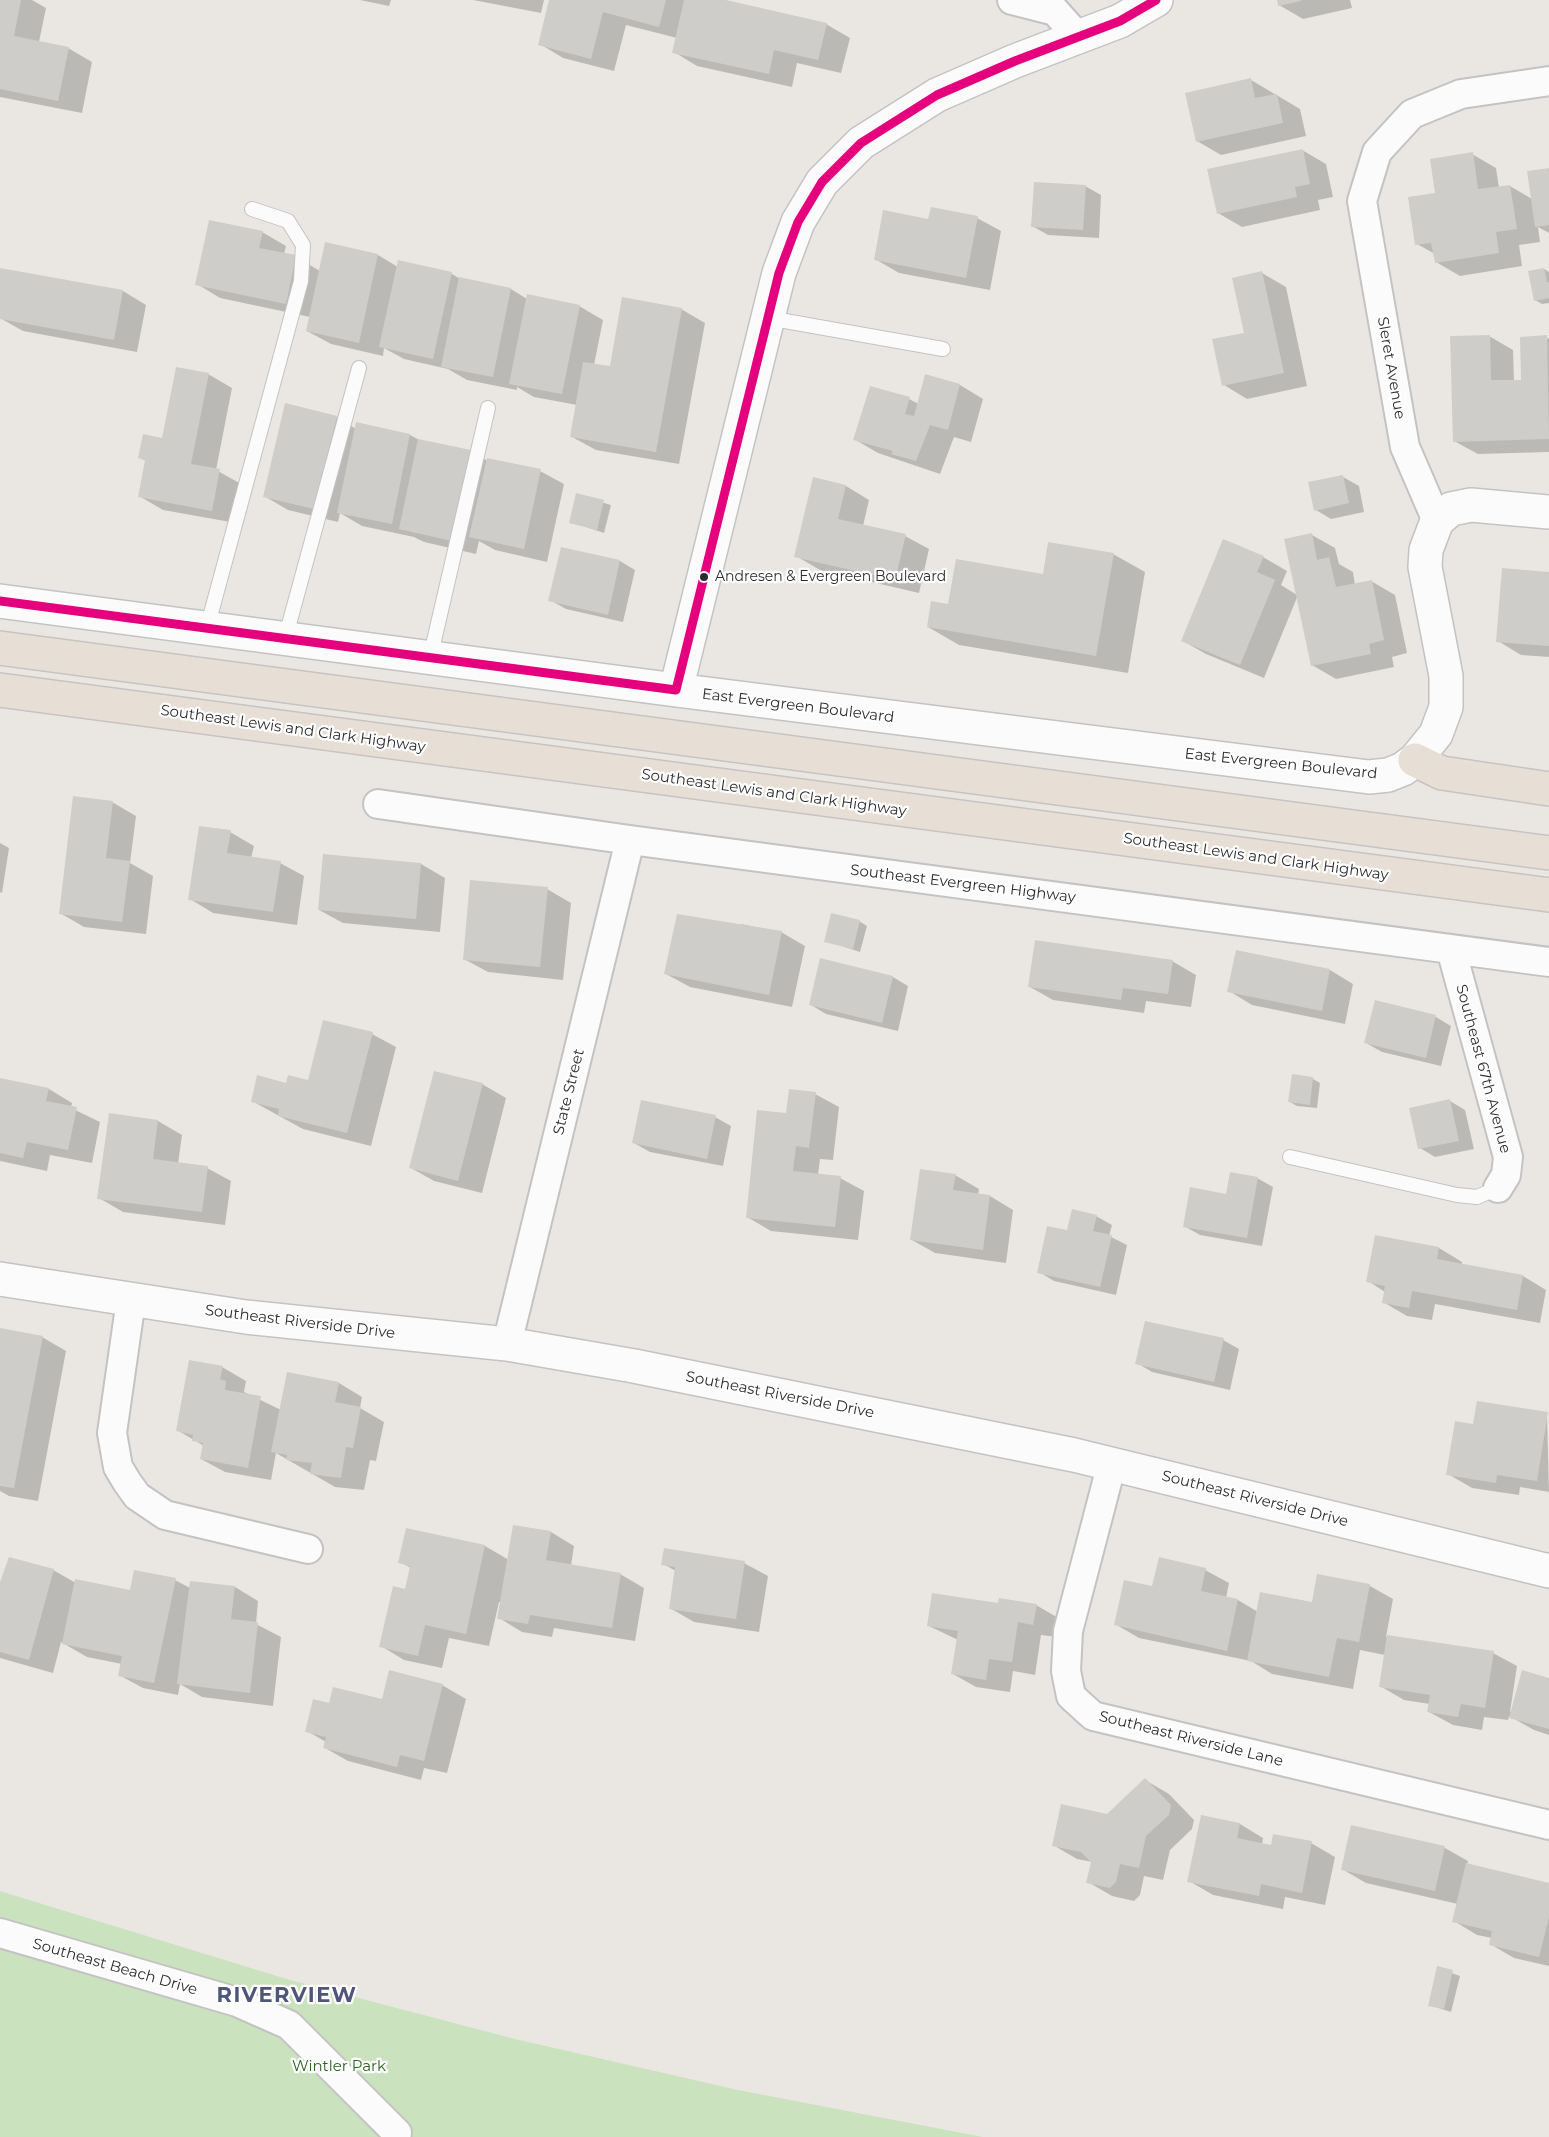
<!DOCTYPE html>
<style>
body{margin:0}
canvas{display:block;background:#eae7e3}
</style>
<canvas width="1549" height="2137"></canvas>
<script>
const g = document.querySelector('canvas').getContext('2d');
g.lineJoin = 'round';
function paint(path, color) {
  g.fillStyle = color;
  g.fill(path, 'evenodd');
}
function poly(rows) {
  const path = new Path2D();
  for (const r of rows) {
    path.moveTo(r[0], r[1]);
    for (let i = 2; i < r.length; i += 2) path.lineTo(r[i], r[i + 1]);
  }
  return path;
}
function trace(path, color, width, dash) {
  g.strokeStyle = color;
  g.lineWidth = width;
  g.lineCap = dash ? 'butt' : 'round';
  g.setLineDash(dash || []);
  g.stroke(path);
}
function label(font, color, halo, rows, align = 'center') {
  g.font = font + ' Montserrat,sans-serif';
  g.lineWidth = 4.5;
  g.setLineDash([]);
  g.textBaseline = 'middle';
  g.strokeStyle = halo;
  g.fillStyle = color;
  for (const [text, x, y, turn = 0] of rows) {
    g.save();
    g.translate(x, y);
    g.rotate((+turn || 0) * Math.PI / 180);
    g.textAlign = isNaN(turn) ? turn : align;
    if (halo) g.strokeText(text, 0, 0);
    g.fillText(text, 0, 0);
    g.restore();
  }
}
const green = poly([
 [0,1891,290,1980,515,2039,738,2090,983,2137,0,2137]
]);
const shadow = poly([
 [0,0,32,0,46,8,39,42,68,48,92,62,82,113,0,97],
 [360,0,391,0,389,6],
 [473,0,544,0,541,13],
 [551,0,719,0,826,24,850,38,841,73,797,63,792,87,697,66,674,52,677,38,626,25,614,71,563,58,540,44],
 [1278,0,1350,0,1352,8,1303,19,1279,5],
 [1251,80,1300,109,1306,136,1221,155,1197,141],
 [1302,150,1326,164,1333,197,1318,200,1320,210,1242,227,1218,213],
 [1472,154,1496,168,1499,188,1510,186,1532,199,1549,170,1549,233,1538,227,1540,242,1519,245,1522,266,1460,276,1436,262,1435,254,1417,244,1437,194],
 [1085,186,1101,195,1099,238,1048,235,1032,226],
 [977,218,1001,231,990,290,899,273,875,259,929,220],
 [262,232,286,246,284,254,296,257,320,271,378,255,398,267,399,262,452,274,462,280,511,289,527,299,579,306,603,320,594,365,611,368,681,309,705,323,679,464,596,450,572,437,577,405,534,397,517,387,517,390,467,380,448,369,404,359,384,348,383,356,331,344,307,331,310,317,220,298,197,284],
 [0,269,123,291,146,305,137,352,23,331,0,318],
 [1544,269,1549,272,1549,303,1542,304,1535,300],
 [1262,273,1286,287,1307,386,1247,399,1224,385,1245,334],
 [1489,336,1513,350,1514,381,1523,381,1546,337,1549,339,1549,452,1478,454,1454,441],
 [208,374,232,388,216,470,243,485,236,523,163,510,139,496,146,461,140,458,163,440],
 [960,385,983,399,971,442,954,437,940,474,878,453,854,439,909,399,919,404],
 [337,417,356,429,357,424,410,435,421,441,471,452,488,461,540,471,564,484,547,562,495,550,479,541,476,554,424,542,414,537,362,526,340,513,338,522,288,510,264,496],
 [1343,477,1359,486,1364,512,1331,519,1316,510],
 [814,479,846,486,869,500,863,526,905,536,929,549,919,593,820,570,796,556],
 [577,495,611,505,604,533,571,522],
 [1312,535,1335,548,1339,564,1353,572,1355,585,1371,581,1395,595,1407,653,1392,657,1394,667,1336,679,1312,665,1298,595,1264,678,1206,654,1183,641,1263,557,1287,571,1281,585,1297,595],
 [562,548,620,561,635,570,623,622,566,609,550,600],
 [1113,554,1145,572,1128,673,959,645,928,627,950,606],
 [1549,574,1549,657,1521,655,1498,641],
 [112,802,136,816,130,863,153,876,146,934,84,927,60,913],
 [230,832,254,846,251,858,280,863,304,876,297,925,213,913,190,899],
 [0,843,9,848,2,893,0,892],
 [324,856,421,864,445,878,440,932,343,923,319,910],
 [547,889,571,903,563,980,488,972,464,959],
 [859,921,867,926,860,952,826,941],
 [741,924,781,932,805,946,792,1007,690,987,666,974,740,928],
 [821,960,893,977,908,986,898,1031,826,1014,811,1005],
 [1172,961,1196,975,1191,1007,1146,1001,1144,1013,1053,1000,1030,987],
 [1330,970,1353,984,1345,1024,1252,1005,1229,991],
 [1376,1002,1436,1017,1451,1026,1441,1066,1382,1052,1366,1043],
 [372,1034,396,1047,371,1146,303,1129,252,1101,287,1085,309,1081],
 [1293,1076,1313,1079,1320,1083,1317,1108,1297,1106,1290,1102],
 [0,1079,49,1089,72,1103,71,1108,100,1122,92,1163,50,1155,47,1171,0,1161],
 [482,1084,506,1098,482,1193,434,1181,411,1168],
 [815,1094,839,1107,833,1160,820,1159,818,1175,840,1178,864,1191,858,1240,771,1231,747,1217,788,1114],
 [1450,1101,1465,1110,1474,1149,1435,1157,1420,1148],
 [110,1115,158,1121,182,1135,178,1164,207,1168,231,1181,225,1225,123,1212,99,1198],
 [715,1117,731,1126,723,1166,650,1152,634,1143],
 [955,1175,979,1189,978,1195,990,1196,1013,1210,1006,1263,935,1253,912,1240],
 [1257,1178,1273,1187,1262,1246,1200,1235,1184,1226,1227,1195],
 [1096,1216,1112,1225,1109,1236,1127,1245,1116,1295,1054,1281,1039,1272,1068,1232],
 [1376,1237,1439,1248,1462,1262,1462,1265,1523,1276,1546,1290,1540,1323,1435,1304,1432,1320,1407,1316,1383,1302,1385,1292,1368,1281],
 [0,1329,42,1337,66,1351,38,1501,9,1496,0,1491],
 [1223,1340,1239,1349,1230,1390,1152,1372,1137,1363],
 [222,1367,246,1381,244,1392,281,1410,339,1383,362,1397,360,1408,384,1422,376,1461,370,1460,364,1490,335,1487,276,1453,271,1480,225,1472,201,1459,204,1446,177,1430],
 [1547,1414,1549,1492,1520,1487,1519,1495,1472,1488,1448,1474,1474,1426],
 [551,1532,574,1546,571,1566,620,1574,644,1588,635,1641,554,1628,552,1637,522,1632,499,1618,502,1602,499,1602,489,1646,449,1638,442,1668,404,1660,381,1646,406,1590,411,1568,400,1562,485,1546,509,1560],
 [744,1563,768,1576,759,1632,694,1622,670,1608,676,1571,663,1564],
 [53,1570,76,1583,131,1592,175,1580,190,1588,191,1582,235,1587,258,1601,256,1624,281,1637,273,1706,202,1697,180,1684,178,1695,143,1688,119,1675,122,1664,87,1657,61,1642,53,1673,0,1658,0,1583],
 [1205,1570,1229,1583,1226,1598,1238,1600,1258,1612,1313,1604,1318,1575,1370,1586,1393,1599,1386,1637,1493,1653,1517,1666,1510,1712,1549,1679,1549,1735,1534,1730,1509,1716,1508,1720,1484,1717,1482,1730,1453,1725,1429,1712,1430,1704,1404,1700,1380,1686,1385,1655,1360,1650,1353,1689,1272,1674,1251,1661,1139,1638,1115,1624,1153,1588],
 [999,1604,1036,1605,1060,1619,1057,1637,1041,1635,1035,1675,1013,1671,1010,1692,976,1687,953,1674,958,1640,929,1626],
 [442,1685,466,1699,447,1773,424,1768,421,1780,348,1761,325,1748,326,1742,307,1731,330,1705,383,1701],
 [1145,1780,1169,1794,1194,1820,1192,1829,1170,1850,1163,1880,1144,1876,1140,1895,1134,1901,1112,1896,1088,1882,1093,1862,1077,1859,1053,1845,1107,1815],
 [1202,1817,1240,1824,1263,1838,1262,1845,1272,1847,1311,1843,1335,1857,1325,1905,1285,1897,1283,1909,1213,1895,1189,1881],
 [1445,1848,1468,1861,1467,1865,1549,1884,1549,1966,1514,1958,1490,1944,1492,1938,1477,1935,1454,1921,1458,1904,1366,1883,1342,1869],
 [1438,1968,1460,1976,1451,2012,1429,2005]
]);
const building = poly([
 [0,0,21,0,14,36,69,47,58,101,0,89],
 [549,0,666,0,659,27,603,12,591,59,538,45],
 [684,0,726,0,827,23,818,60,774,50,769,74,672,53],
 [1277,0,1301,0,1301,1,1278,6],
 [1251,78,1255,98,1277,94,1283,123,1196,142,1185,93],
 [1303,149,1310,184,1295,187,1297,197,1217,214,1207,169],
 [1473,152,1478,189,1510,185,1517,229,1496,232,1499,253,1435,263,1431,243,1415,245,1408,197,1435,193,1430,159],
 [1549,168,1549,225,1535,227,1527,171],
 [1034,182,1086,185,1083,230,1031,227],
 [931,207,978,216,966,278,874,260,883,210,928,219],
 [209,220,263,231,259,248,296,255,286,304,195,285],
 [325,242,378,254,359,343,306,331],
 [398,260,452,272,433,359,379,347],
 [0,268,123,290,114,340,0,319],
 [1544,268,1547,282,1549,282,1549,298,1534,301,1528,271],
 [1262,271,1284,373,1222,386,1212,339,1244,333,1232,278],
 [459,277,511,288,493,377,441,367],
 [527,294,580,305,562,394,509,384],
 [622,297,682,308,656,452,570,437,583,362,610,366],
 [1490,335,1491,380,1521,380,1520,337,1547,335,1549,439,1453,442,1450,336],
 [176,367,209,373,191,464,220,469,212,511,138,497,145,460,138,458,143,434,162,438],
 [925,374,960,384,948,430,930,425,916,461,891,454,893,451,853,440,870,386,910,397,905,414,914,416],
 [285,403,337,416,314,509,263,497],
 [356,422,410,434,392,524,337,513],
 [418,439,471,450,452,541,399,529],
 [487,458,541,469,524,549,469,537],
 [1343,475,1349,503,1314,511,1308,482],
 [813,477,846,485,838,519,906,534,895,580,794,557],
 [576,493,604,500,597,530,569,523],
 [1312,533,1317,560,1329,557,1336,587,1372,580,1384,640,1369,644,1371,654,1311,666,1284,539],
 [1223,539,1264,556,1257,572,1275,580,1240,665,1181,641],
 [1048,542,1114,553,1096,656,927,627,931,601,948,604,956,559,1043,574],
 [561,547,620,560,608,615,548,601],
 [1502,568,1549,572,1549,646,1496,642],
 [73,796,113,801,106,858,130,861,122,922,59,914],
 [199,826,231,830,227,853,281,861,273,912,188,900],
 [323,854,421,863,416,919,318,910],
 [470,880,548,887,540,967,463,960],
 [831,913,860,920,853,949,824,942],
 [677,914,782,931,769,995,664,974],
 [1035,940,1173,960,1168,994,1123,988,1121,1000,1028,987],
 [1236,950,1330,969,1322,1011,1227,992],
 [820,958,893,976,882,1023,809,1005],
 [1375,1000,1436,1015,1426,1058,1364,1043],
 [323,1020,373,1032,347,1133,278,1116,279,1109,251,1102,257,1075,286,1083,288,1075,308,1080],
 [434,1071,483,1083,458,1181,409,1168],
 [1292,1074,1313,1077,1310,1105,1288,1102],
 [0,1078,49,1088,46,1101,77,1107,68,1150,27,1142,23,1158,0,1153],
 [789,1089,816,1092,809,1148,796,1146,793,1171,841,1176,835,1227,746,1218,757,1110,786,1113],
 [1450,1099,1459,1141,1418,1149,1409,1108],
 [641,1100,716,1115,707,1159,632,1143],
 [109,1113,158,1120,153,1159,208,1166,202,1212,97,1199],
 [920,1169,956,1174,953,1190,990,1195,983,1250,910,1240],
 [1230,1172,1258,1177,1247,1238,1183,1227,1190,1187,1226,1194],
 [1072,1209,1097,1215,1093,1231,1112,1235,1100,1287,1037,1273,1047,1226,1067,1230],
 [1375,1235,1439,1247,1437,1259,1523,1275,1517,1310,1412,1291,1409,1308,1382,1303,1385,1286,1366,1282],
 [1145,1321,1224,1338,1214,1382,1135,1364],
 [0,1328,43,1336,14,1488,0,1486],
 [189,1360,223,1366,220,1379,226,1381,225,1390,261,1396,248,1468,200,1459,203,1443,192,1441,193,1435,176,1431],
 [287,1372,339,1382,335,1402,361,1407,353,1448,346,1447,341,1478,310,1474,312,1463,286,1460,287,1455,271,1452],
 [1477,1401,1548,1412,1537,1481,1497,1475,1496,1483,1446,1475,1455,1421,1473,1424],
 [513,1525,551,1531,546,1560,621,1573,612,1628,530,1615,528,1624,497,1619],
 [406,1528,485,1545,466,1634,425,1625,418,1656,379,1647,393,1586,405,1589,410,1566,398,1563],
 [664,1548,745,1561,736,1619,669,1609,675,1567,661,1565],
 [9,1557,54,1569,29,1660,0,1652,0,1582],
 [1159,1557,1206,1568,1201,1591,1238,1599,1227,1651,1114,1625,1124,1580,1152,1586],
 [134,1570,176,1578,154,1683,118,1676,122,1656,62,1644,75,1579,130,1590],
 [1317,1574,1370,1584,1359,1642,1337,1638,1329,1677,1247,1661,1260,1592,1312,1602],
 [190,1581,235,1586,231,1619,258,1622,250,1693,177,1684],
 [932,1593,998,1603,999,1598,1037,1604,1033,1625,1018,1622,1012,1662,989,1659,986,1680,951,1674,958,1631,927,1626],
 [1387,1635,1494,1651,1485,1708,1461,1704,1458,1717,1427,1712,1430,1695,1379,1687],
 [389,1670,443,1684,424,1761,400,1755,397,1767,323,1748,326,1737,305,1732,313,1699,329,1703,333,1687,382,1699],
 [1522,1670,1549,1678,1549,1729,1509,1718],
 [1145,1778,1171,1805,1169,1815,1146,1836,1139,1868,1120,1864,1116,1882,1110,1888,1086,1883,1091,1862,1081,1852,1052,1846,1061,1804,1107,1814],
 [1201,1815,1240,1823,1237,1838,1271,1845,1273,1834,1312,1841,1302,1893,1261,1884,1259,1896,1187,1882],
 [1351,1825,1445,1846,1435,1891,1341,1870],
 [1466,1863,1549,1883,1549,1917,1539,1957,1489,1945,1492,1931,1452,1922],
 [1437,1966,1453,1970,1444,2009,1428,2006]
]);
const service = poly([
 [768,318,943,349],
 [207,628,301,281,303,245,288,221,252,209],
 [285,639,359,368],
 [430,658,488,408],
 [1290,1157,1457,1195,1477,1197,1498,1188]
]);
const minor = poly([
 [1012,0,1055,11,1079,38],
 [1437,521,1405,447,1362,201,1377,152,1412,114,1461,94,1549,81],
 [378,804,630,840,1549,962],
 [1451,949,1508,1157,1506,1175,1498,1188],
 [131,1300,112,1433,118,1467,127,1482,137,1496,165,1515,308,1549],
 [507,1344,630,840],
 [1112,1463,1068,1631,1066,1671,1071,1696,1093,1716,1549,1825],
 [0,1933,237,2002,289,2025,397,2133]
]);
const tertiary = poly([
 [0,601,676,690,1369,777,1388,775,1403,769,1415,760,1436,734,1446,707,1446,676,1425,567,1426,550,1437,521,1451,509,1471,505,1549,512],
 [676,690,779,273,798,222,822,182,861,143,937,95,1015,61,1120,21,1156,0],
 [0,1279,246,1317,507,1344,634,1366,1074,1455,1549,1571]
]);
const motorway = poly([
 [0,648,1549,853],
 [0,690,1549,895],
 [1415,760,1442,773,1549,789]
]);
const bus1 = poly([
 [0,601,676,690],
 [676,690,779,273,798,222,822,182,861,143,937,95,1015,61,1120,21,1156,0]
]);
const markers = [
 [704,577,5,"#2d2d2d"]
];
const busNames = [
 ["Andresen & Evergreen Boulevard",715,577]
];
const streetNames = [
 ["Sleret Avenue",1391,368,80],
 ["East Evergreen Boulevard",798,706,7],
 ["Southeast Lewis and Clark Highway",293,729,8],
 ["East Evergreen Boulevard",1281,764,6],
 ["Southeast Lewis and Clark Highway",774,793,8],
 ["Southeast Lewis and Clark Highway",1256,857,8],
 ["Southeast Evergreen Highway",963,884,7],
 ["Southeast 67th Avenue",1483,1069,75],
 ["State Street",569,1092,-76],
 ["Southeast Riverside Drive",300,1322,7],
 ["Southeast Riverside Drive",780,1395,11],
 ["Southeast Riverside Drive",1255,1499,14],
 ["Southeast Riverside Lane",1191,1739,14],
 ["Southeast Beach Drive",115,1967,16]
];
const parkNames = [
 ["Wintler Park",339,2067]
];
const districtNames = [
 ["RIVERVIEW",287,1996]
];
paint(green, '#cbe2bf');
paint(shadow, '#0003');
paint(building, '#cfcdca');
trace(service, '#c4c3c3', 16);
trace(minor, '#c4c3c3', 32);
trace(tertiary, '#c4c3c3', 36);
trace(motorway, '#c6c4c3', 36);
trace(service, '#fcfbfb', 14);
trace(minor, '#fcfbfb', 28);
trace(tertiary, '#fcfbfb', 33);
trace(motorway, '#e7dfd6', 33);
trace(bus1, '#e5007d', 9);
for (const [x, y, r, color] of markers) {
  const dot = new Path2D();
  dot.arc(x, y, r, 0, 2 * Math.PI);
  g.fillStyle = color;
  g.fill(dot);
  trace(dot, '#fff', 2);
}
label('14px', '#2d2d2d', '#fff', busNames, 'left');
label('15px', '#2d2d2d', '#fff', streetNames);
label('15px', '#2b6521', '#fff', parkNames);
g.letterSpacing = '1.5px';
label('bold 21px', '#50557a', '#fff', districtNames);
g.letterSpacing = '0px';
</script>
